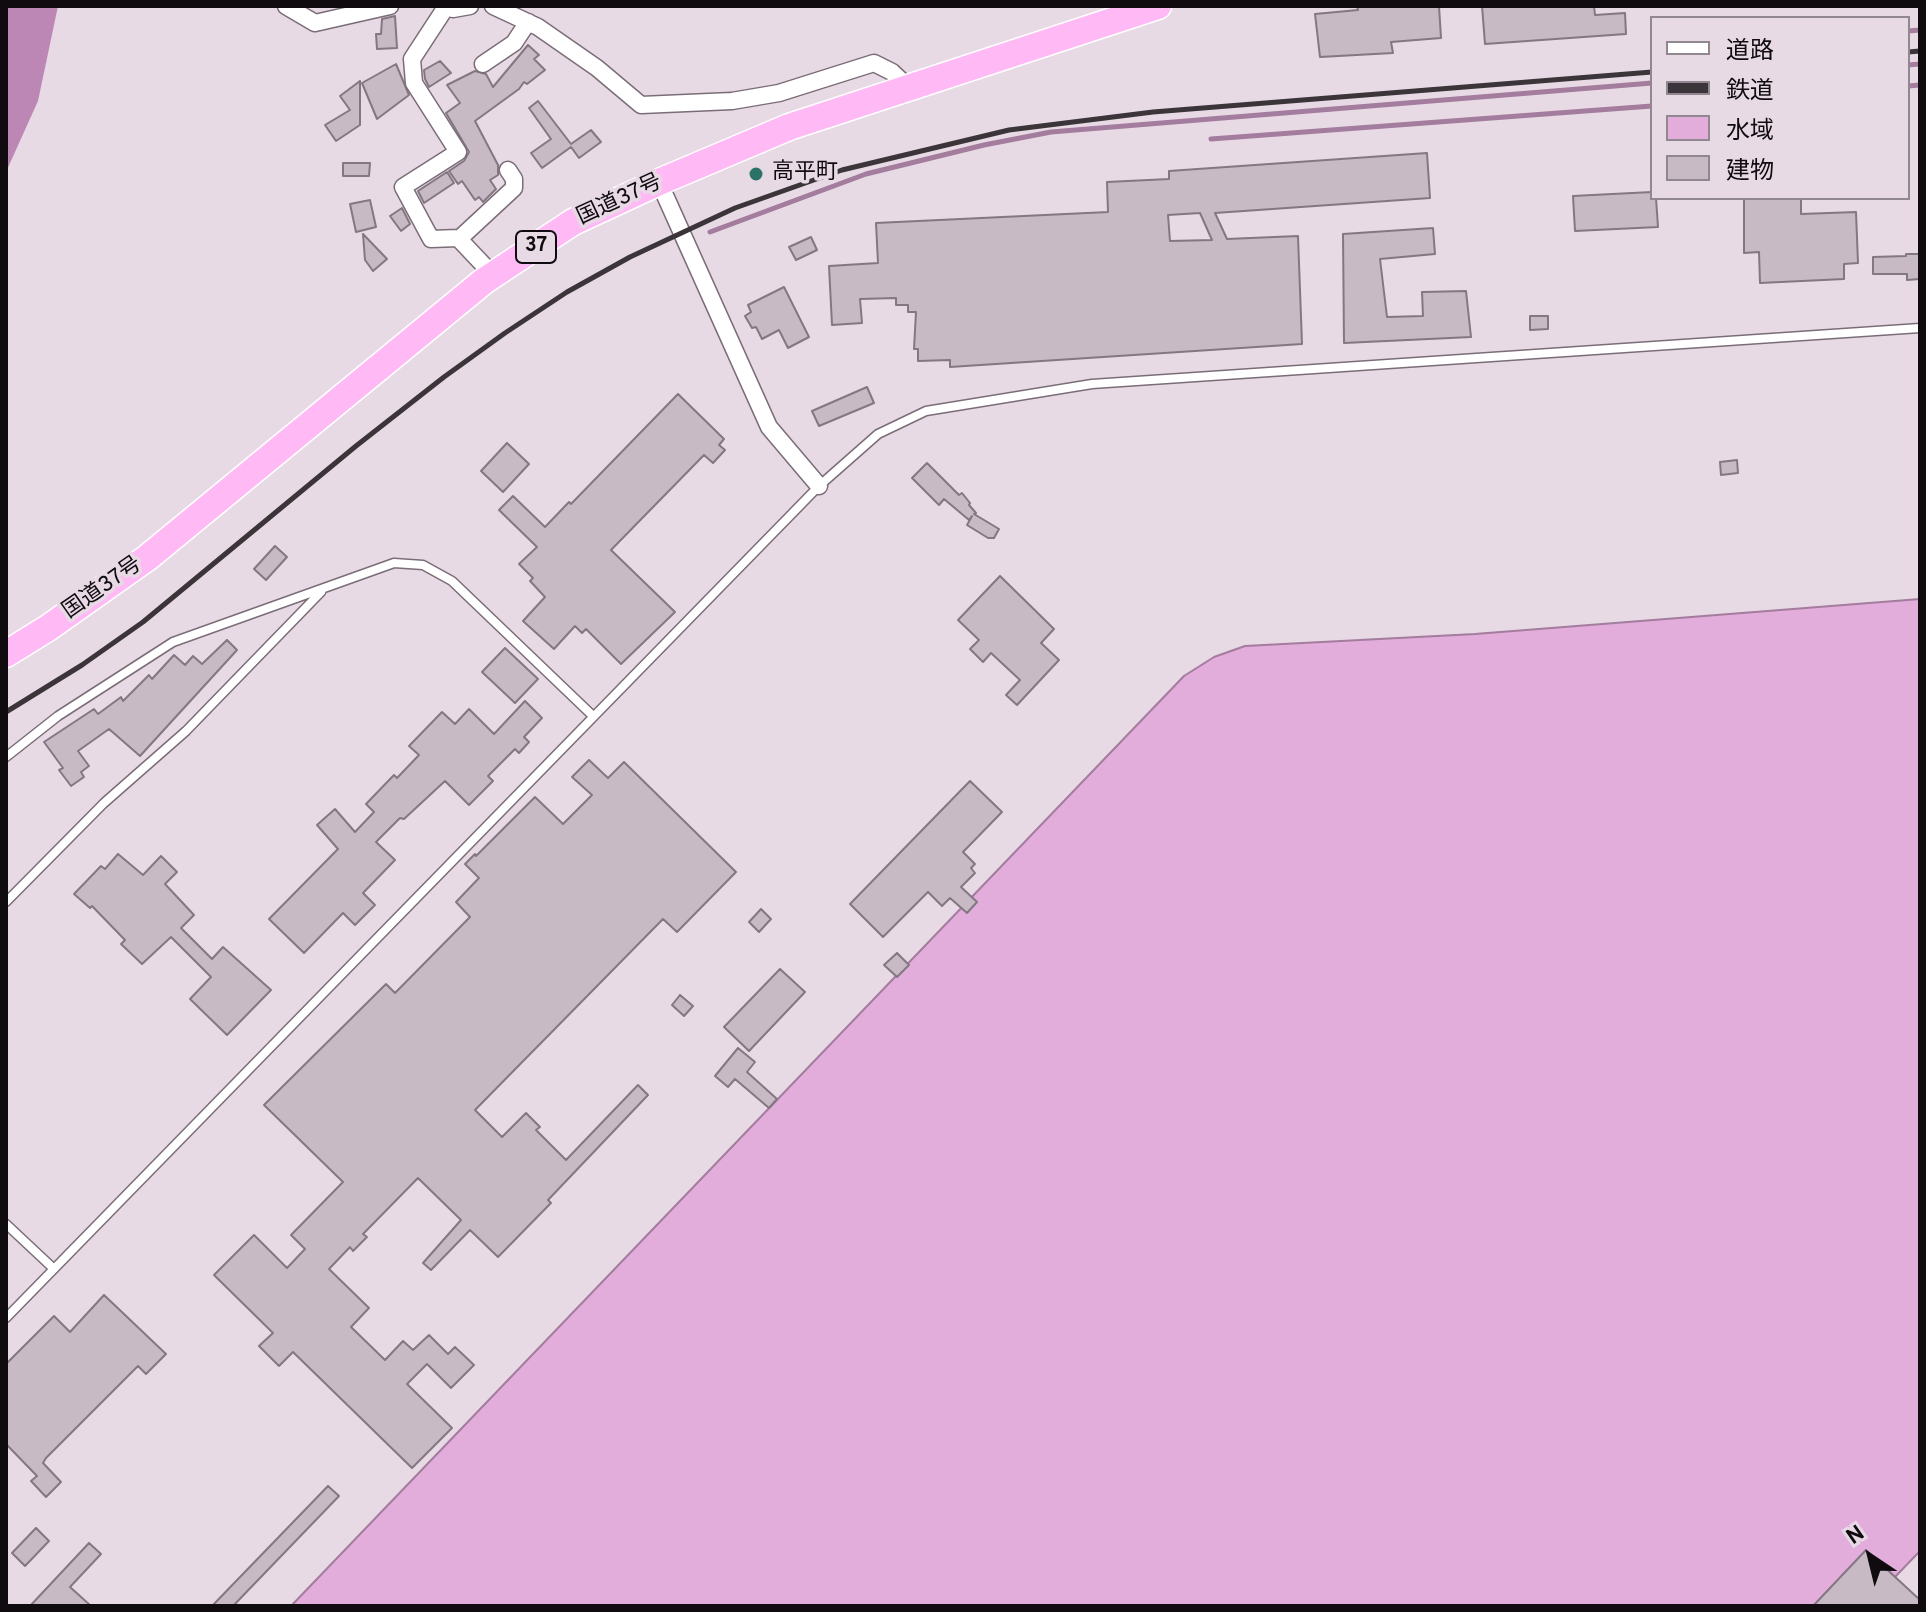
<!DOCTYPE html>
<meta charset="utf-8">
<style>
body{margin:0}
#map{position:relative;width:1926px;height:1612px;overflow:hidden;background:#e8dae5;font-family:Overpass,"Noto Sans JP",sans-serif}
canvas{display:block}
.frame{position:absolute;inset:0;border:8px solid #0f0b0f;pointer-events:none}
.legend{position:absolute;left:1650px;top:16px;width:260px;height:184px;box-sizing:border-box;background:#e8dae5;border:2px solid #91878f;margin:0;padding:10px 14px;list-style:none;font-size:24px;color:#0f0b0f}
.legend li{display:flex;align-items:center;gap:16px;height:40px}
.legend b{width:40px;border:2px solid #91878f}
.north{position:absolute;left:1830px;top:1516px;width:80px;height:80px;-webkit-text-stroke:6px #e8dae5;paint-order:stroke;rotate:325deg;font-size:22px;font-weight:700;line-height:32px;text-align:center;color:#0f0b0f}
.north::after{content:'';display:block;margin:auto;width:28px;height:36px;background:#0f0b0f;clip-path:polygon(50% 0,100% 100%,50% 72%,0 100%)}
</style>
<div id="map">
<canvas width="1926" height="1612"></canvas>
<div class="frame"></div>
<ul class="legend">
<li><b style="height:10px;background:#fff"></b>道路</li>
<li><b style="height:10px;background:#3b353a"></b>鉄道</li>
<li><b style="height:22px;background:#e2acdb"></b>水域</li>
<li><b style="height:22px;background:#c8bac5"></b>建物</li>
</ul>
<div class="north">N</div>
</div>
<script>
const g = document.querySelector('canvas').getContext('2d');
g.lineJoin = 'round';
function paint(path, color) {
  g.fillStyle = color;
  g.fill(path, 'evenodd');
}
function poly(rows) {
  const path = new Path2D();
  for (const r of rows) {
    path.moveTo(r[0], r[1]);
    for (let i = 2; i < r.length; i += 2) path.lineTo(r[i], r[i + 1]);
  }
  return path;
}
function trace(path, color, width, dash) {
  g.strokeStyle = color;
  g.lineWidth = width;
  g.lineCap = dash ? 'butt' : 'round';
  g.setLineDash(dash || []);
  g.stroke(path);
}
function label(font, color, halo, rows, align = 'center') {
  g.font = font + ' Overpass,"Noto Sans JP",sans-serif';
  g.lineWidth = 7;
  g.setLineDash([]);
  g.textBaseline = 'middle';
  g.strokeStyle = halo;
  g.fillStyle = color;
  for (const [text, x, y, turn = 0] of rows) {
    g.save();
    g.translate(x, y);
    g.rotate((+turn || 0) * Math.PI / 180);
    g.textAlign = isNaN(turn) ? turn : align;
    if (halo) g.strokeText(text, 0, 0);
    g.fillText(text, 0, 0);
    g.restore();
  }
}
const forest = poly([
 [6,6,58,6,38,101,6,172]
]);
const water = poly([
 [1920,599,1920,1551,1867,1606,291,1606,1184,676,1214,657,1245,646,1475,634,1920,599]
]);
const stream = poly([
 [1908,31,1920,30],
 [1908,65,1920,64],
 [1908,86,1920,85],
 [1211,139,1652,106],
 [710,232,866,174,984,145,1051,132,1652,83]
]);
const building = poly([
 [1357,6,1439,6,1441,38,1391,42,1393,53,1320,57,1315,14,1358,10,1357,6],
 [1482,6,1594,6,1595,15,1625,13,1626,34,1485,44,1482,6],
 [395,16,397,48,377,49,376,34,381,34,382,19,395,16],
 [528,45,539,55,534,59,545,70,527,84,524,82,519,89,475,121,498,165,498,175,490,180,496,189,483,202,479,197,475,200,462,181,458,184,449,171,464,161,469,152,446,113,460,103,447,85,475,71,486,74,493,87,528,45],
 [440,61,451,73,429,87,425,79,424,70,440,61],
 [396,64,409,95,377,119,362,83,396,64],
 [360,81,360,125,336,141,325,125,350,110,340,96,360,81],
 [538,101,571,144,591,130,601,142,579,158,571,147,542,168,531,153,551,139,529,108,538,101],
 [1427,153,1430,198,1215,213,1227,239,1298,236,1302,344,950,367,950,360,918,361,918,349,914,349,916,312,908,312,908,305,896,305,896,298,860,299,862,323,832,325,829,266,878,263,876,223,1108,212,1107,182,1169,179,1169,171,1427,153],
 [1200,213,1212,240,1170,241,1168,215,1200,213],
 [343,163,370,163,369,176,343,176,343,163],
 [447,172,454,183,424,203,418,191,447,172],
 [1652,192,1652,198,1656,198,1658,227,1575,231,1573,196,1652,192],
 [1801,198,1801,214,1856,212,1858,263,1844,264,1844,279,1760,283,1759,252,1744,253,1744,199,1801,198],
 [370,200,376,227,356,232,350,204,370,200],
 [402,208,410,224,401,231,390,216,402,208],
 [1433,228,1435,254,1380,259,1387,317,1423,316,1422,292,1466,291,1471,337,1344,343,1343,234,1433,228],
 [363,234,387,259,373,271,365,260,363,234],
 [811,237,817,250,796,260,789,247,811,237],
 [1906,254,1920,254,1920,279,1907,280,1907,274,1873,274,1873,257,1906,256,1906,254],
 [784,287,809,337,788,348,779,330,762,339,756,327,752,328,745,316,751,312,748,305,784,287],
 [1530,316,1548,316,1548,329,1530,330,1530,316],
 [867,387,874,403,819,426,812,411,867,387],
 [678,394,724,439,719,445,725,450,713,463,704,455,611,550,675,612,621,664,586,629,582,633,575,626,554,649,523,621,545,597,530,581,533,578,519,564,537,547,499,510,513,496,545,527,569,502,571,504,678,394],
 [507,443,529,464,503,492,481,471,507,443],
 [1737,460,1738,473,1721,475,1720,462,1737,460],
 [927,463,959,495,962,493,970,503,969,505,976,513,974,514,999,529,994,538,988,538,967,525,972,516,969,520,944,499,939,505,912,478,927,463],
 [275,546,287,557,266,580,254,569,275,546],
 [1000,576,1054,629,1041,643,1059,660,1017,705,1006,695,1020,680,991,653,983,662,970,649,979,640,958,620,1000,576],
 [227,640,237,650,140,756,109,729,78,751,89,766,81,772,84,777,71,786,59,770,63,768,44,742,94,709,98,714,121,697,123,701,149,675,152,679,174,655,185,665,193,656,202,664,227,640],
 [505,648,538,679,515,703,482,672,505,648],
 [525,701,542,718,524,737,529,742,519,753,515,749,488,776,493,781,469,805,445,781,404,819,400,818,376,842,395,860,363,893,375,905,355,925,343,913,304,953,269,919,338,849,317,825,335,809,355,832,374,812,366,804,394,775,397,778,419,755,409,746,442,712,455,724,469,709,494,734,525,701],
 [589,760,608,778,624,762,736,872,677,932,663,919,475,1110,502,1137,526,1113,540,1127,536,1130,566,1160,638,1085,648,1095,548,1200,551,1203,498,1257,470,1230,431,1270,423,1263,461,1220,418,1178,363,1234,367,1237,353,1251,350,1247,329,1269,369,1308,351,1327,385,1360,403,1341,413,1350,429,1335,448,1354,455,1347,474,1365,451,1388,427,1364,407,1384,452,1428,412,1468,293,1352,279,1366,259,1346,273,1333,214,1275,254,1235,287,1268,305,1249,291,1235,343,1182,264,1105,386,984,395,993,470,917,456,902,479,878,465,864,475,854,476,856,535,797,563,824,592,795,572,777,589,760],
 [970,781,1002,812,963,852,975,864,971,868,975,873,961,887,977,902,967,913,950,898,942,906,928,892,883,937,850,904,970,781],
 [118,854,143,875,161,856,177,872,165,884,194,915,181,928,212,959,223,947,271,990,227,1035,190,999,211,977,171,937,142,964,121,944,125,940,92,906,90,908,74,894,101,866,105,869,118,854],
 [761,909,771,919,759,932,749,922,761,909],
 [897,953,909,965,897,977,884,965,897,953],
 [780,969,805,992,749,1051,724,1027,780,969],
 [680,995,693,1006,684,1016,672,1005,680,995],
 [738,1048,755,1062,747,1072,777,1099,769,1108,735,1079,728,1087,715,1076,738,1048],
 [104,1295,166,1354,146,1374,138,1366,46,1458,43,1463,61,1482,46,1497,31,1481,37,1476,6,1444,6,1364,54,1316,70,1332,104,1295],
 [328,1486,339,1496,233,1606,212,1606,328,1486],
 [36,1528,49,1541,25,1566,12,1553,36,1528],
 [89,1543,101,1554,70,1587,91,1606,30,1606,89,1543],
 [1866,1550,1920,1600,1920,1606,1813,1606,1866,1550]
]);
const service = poly([
 [6,757,58,716,173,642,394,563,423,565,452,581,593,716],
 [6,902,104,803,186,731,321,592],
 [6,1224,54,1269],
 [6,1318,819,486,878,434,926,411,1092,384,1920,328]
]);
const minor = poly([
 [286,6,315,23,390,6],
 [443,6,453,9,470,6],
 [493,6,538,27,597,68,641,105,732,101,779,93,874,63,892,72,908,87],
 [446,7,412,59,414,83,458,152,403,187,431,239,458,238,493,275],
 [483,64,514,43,528,22],
 [659,182,769,427,819,486],
 [459,239,514,188,514,179,508,170]
]);
const trunk = poly([
 [6,654,48,628,147,558,484,281,573,222,659,182,789,127,1158,6]
]);
const rail = poly([
 [1908,52,1920,51],
 [6,712,82,665,143,622,356,446,444,377,505,333,567,292,630,257,735,208,842,170,1009,130,1153,112,1652,72]
]);
const markers = [
 [756,174,8,"#2c7267"]
];
const shields = [
 [536,247,40]
];
const shieldNames = [
 ["37",536,247]
];
const poiNames = [
 ["高平町",772,174]
];
const streetNames = [
 ["国道37号",620,201,-25],
 ["国道37号",103,589,-35]
];
paint(forest, '#bc87b5');
paint(water, '#e2acdb');
trace(water, '#a37c9e', 2);
trace(stream, '#a37c9e', 5);
paint(building, '#c8bac5');
trace(building, '#837781', 2);
trace(service, '#7a6d78', 11);
trace(minor, '#7a6d78', 19);
trace(trunk, '#fff', 29);
trace(service, '#fff', 8);
trace(minor, '#fff', 16);
trace(trunk, '#ffbaf6', 26);
trace(rail, '#3b353a', 5);
for (const [x, y, r, color] of markers) {
  const dot = new Path2D();
  dot.arc(x, y, r, 0, 2 * Math.PI);
  g.fillStyle = color;
  g.fill(dot);
  trace(dot, '#e8dae5', 3);
}
for (const [x, y, w] of shields) {
  const box = new Path2D();
  box.roundRect(x - w / 2, y - 16, w, 32, 6);
  g.fillStyle = '#e8dae5';
  g.fill(box);
  trace(box, '#0f0b0f', 2);
}
label('bold 20px', '#0f0b0f', null, shieldNames);
label('22px', '#0f0b0f', '#e8dae5', poiNames, 'left');
label('22px', '#0f0b0f', '#e8dae5', streetNames);
</script>
